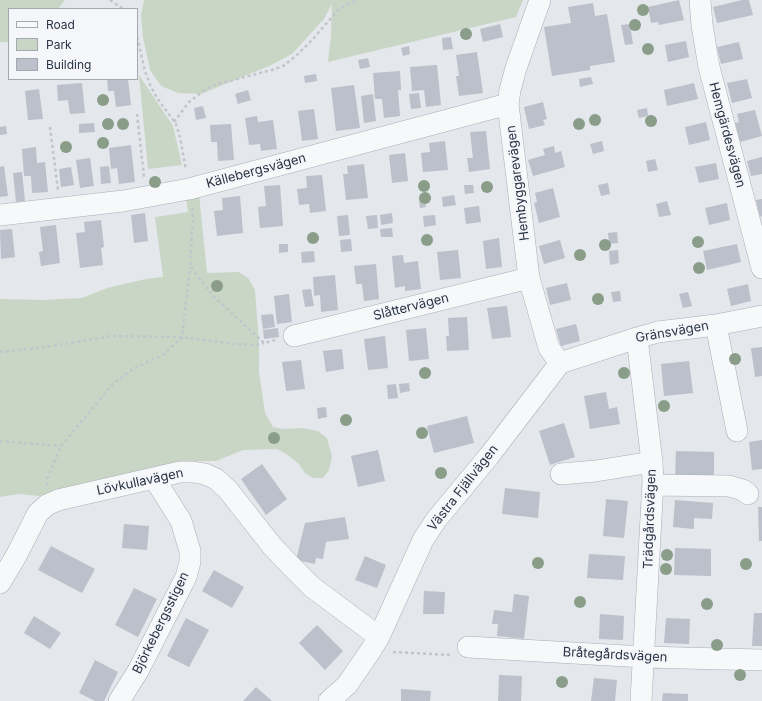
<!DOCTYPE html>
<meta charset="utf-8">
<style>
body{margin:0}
#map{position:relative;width:762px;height:701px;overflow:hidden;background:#e4e7ec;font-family:Inter,sans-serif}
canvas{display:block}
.legend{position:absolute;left:8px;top:8px;width:130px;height:72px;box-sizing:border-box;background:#f4f6f9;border:1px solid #a4a8b1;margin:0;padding:5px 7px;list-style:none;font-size:12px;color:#2b3445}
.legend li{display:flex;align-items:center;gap:8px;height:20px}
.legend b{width:20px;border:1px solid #a4a8b1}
</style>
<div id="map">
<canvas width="762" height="701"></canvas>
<ul class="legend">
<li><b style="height:5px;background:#f7f8fa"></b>Road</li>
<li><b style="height:11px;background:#c9d6c5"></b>Park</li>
<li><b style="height:11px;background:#bbc0ca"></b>Building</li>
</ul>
</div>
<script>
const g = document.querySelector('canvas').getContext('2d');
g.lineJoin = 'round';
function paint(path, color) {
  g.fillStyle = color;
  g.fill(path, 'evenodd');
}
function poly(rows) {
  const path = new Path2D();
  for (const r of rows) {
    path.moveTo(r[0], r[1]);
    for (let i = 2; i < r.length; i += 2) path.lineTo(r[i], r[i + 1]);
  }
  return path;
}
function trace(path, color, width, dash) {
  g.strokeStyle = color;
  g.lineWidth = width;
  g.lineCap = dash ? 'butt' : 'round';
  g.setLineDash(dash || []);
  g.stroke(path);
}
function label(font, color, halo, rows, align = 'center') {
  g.font = font + ' Inter,sans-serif';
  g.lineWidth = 4;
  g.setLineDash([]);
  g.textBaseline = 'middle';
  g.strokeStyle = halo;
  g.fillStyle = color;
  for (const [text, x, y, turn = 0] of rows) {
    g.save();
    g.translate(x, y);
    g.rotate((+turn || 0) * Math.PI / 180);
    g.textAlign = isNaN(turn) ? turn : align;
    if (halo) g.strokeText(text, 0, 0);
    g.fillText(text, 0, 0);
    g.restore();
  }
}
const green = poly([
 [0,0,65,0,58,9,9,9,9,42,0,42],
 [144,0,523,0,516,17,328,62,331,36,332,4,324,19,292,54,269,66,201,94,178,93,161,86,150,70,143,37,141,15],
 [139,75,173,126,182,165,148,169],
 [199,194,207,273,239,272,248,278,255,290,259,343,259,372,265,413,273,427,283,429,303,428,318,431,327,438,332,457,329,470,323,478,313,478,304,472,299,464,288,455,277,449,243,450,216,461,198,461,179,464,39,496,18,494,0,497,0,299,43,300,82,298,107,288,146,279,163,277,155,217,188,212,186,197]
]);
const building = poly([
 [679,0,684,20,659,25,658,22,651,23,648,7],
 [742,0,749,0,753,15,717,23,713,7],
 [593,3,595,16,607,14,615,62,590,66,590,70,552,76,544,27,571,23,568,7],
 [500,24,503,37,483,42,480,29],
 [630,24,633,44,625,45,621,25],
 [451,37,453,49,443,50,442,38],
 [686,41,689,57,668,62,665,45],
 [739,42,743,59,721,64,717,47],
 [409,46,410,54,403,56,401,48],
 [477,52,483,93,459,96,456,76,459,76,456,55],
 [368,58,370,67,360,69,358,60],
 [437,65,441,105,426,107,424,90,412,91,410,67],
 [400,71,401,90,398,90,400,116,384,118,382,99,375,99,373,73],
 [316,74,317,81,305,83,304,76],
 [591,77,593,84,580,87,579,79],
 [107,79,128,79,131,105,116,107,114,91,108,91],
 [747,79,752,98,732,103,727,83],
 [82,83,85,113,70,114,68,100,58,101,57,85],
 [694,83,698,99,667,106,664,90],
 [354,85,360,128,336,131,331,88],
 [39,89,43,119,28,120,25,91],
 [248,90,251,100,238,104,235,94],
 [419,93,421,108,411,109,409,94],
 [373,94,376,121,364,123,361,96],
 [543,102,547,119,543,120,545,125,529,129,524,107],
 [203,106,206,118,196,120,194,108],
 [647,108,648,116,639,118,637,110],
 [314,109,318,139,302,141,298,111],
 [755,110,762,136,740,142,735,123,739,122,737,114],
 [257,116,258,122,273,120,277,149,261,151,260,144,249,145,245,118],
 [706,122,710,140,689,145,685,127],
 [94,123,95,132,79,133,79,124],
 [231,124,234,160,218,161,217,142,211,142,210,125],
 [6,126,7,134,0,135,0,127],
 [486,131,490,169,469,172,467,158,473,158,470,132],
 [445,141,448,170,423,172,421,153,430,152,429,143],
 [602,141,604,151,593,154,590,144],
 [131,145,135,182,119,184,117,168,111,169,109,148],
 [554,146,555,153,561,151,565,167,533,176,528,160,545,155,543,149],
 [36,147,37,163,45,162,48,192,32,193,31,176,24,176,22,149],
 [405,153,408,181,392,183,389,155],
 [762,157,762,174,751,176,747,161],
 [90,158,94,186,80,188,76,160],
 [655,159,658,170,648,172,646,161],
 [716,163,719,179,699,183,695,167],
 [364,164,368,198,346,200,343,174,348,174,347,166],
 [4,166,8,196,0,197,0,167],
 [109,166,111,183,101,184,100,167],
 [71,167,74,185,61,187,59,169],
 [22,172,25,201,16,202,13,173],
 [322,175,326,211,310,213,309,204,299,205,297,189,307,188,306,176],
 [608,183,610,194,601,196,598,185],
 [280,185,283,226,260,228,258,207,266,206,264,186],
 [464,185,473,185,474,193,465,194],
 [553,188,560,217,539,223,534,203,537,202,535,193],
 [454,195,456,205,443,207,442,197],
 [240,196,243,233,217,236,214,211,223,210,222,198],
 [425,199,426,207,420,208,419,200],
 [762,199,762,216,760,217,756,200],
 [667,201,671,215,659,217,656,204],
 [727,203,730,220,709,225,705,208],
 [479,206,481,222,466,224,464,208],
 [145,213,148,241,134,243,131,215],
 [392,213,393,223,381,225,380,215],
 [348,215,350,235,339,236,337,216],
 [377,215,378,228,368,229,366,216],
 [435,215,436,225,424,227,423,216],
 [101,220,104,247,101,248,103,265,80,268,76,233,85,232,84,222],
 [56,225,60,263,41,266,39,252,43,251,40,227],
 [392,228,393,237,381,237,380,229],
 [12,229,15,257,1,259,0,230],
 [617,232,618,243,609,244,608,233],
 [499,238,502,267,486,269,483,241],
 [351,239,352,251,341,252,340,240],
 [560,240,565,258,544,264,539,246],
 [279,244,288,244,288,252,279,253],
 [737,244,741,262,707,270,703,251],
 [458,250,461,278,440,280,437,252],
 [618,250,619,263,610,265,609,251],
 [314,251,315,262,302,263,301,252],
 [403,255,404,263,418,261,421,289,405,291,405,286,395,288,392,256],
 [376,264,379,299,364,301,362,284,356,284,354,266],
 [335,275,338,310,321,312,320,295,314,296,313,277],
 [567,283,571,300,550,305,546,288],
 [748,284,751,301,731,306,727,289],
 [311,289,314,306,305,307,302,290],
 [620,291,621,301,613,302,611,292],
 [688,292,692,306,683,308,679,294],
 [289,294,292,322,277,324,274,296],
 [507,306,511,337,492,339,487,308],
 [273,314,275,327,263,329,261,315],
 [467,317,469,350,447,351,446,336,449,336,448,318],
 [576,324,580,341,561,346,556,329],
 [278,328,279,337,264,339,263,330],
 [426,328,429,359,409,361,406,330],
 [385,336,388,368,368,370,364,339],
 [762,347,762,376,755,377,751,348],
 [342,349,344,369,326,372,323,351],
 [301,360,305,389,286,391,282,362],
 [689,361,693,393,664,396,661,364],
 [409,383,410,391,400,393,399,384],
 [396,384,398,398,388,399,387,385],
 [606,392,609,409,617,407,620,424,590,429,584,396],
 [326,407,327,417,318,419,317,408],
 [467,416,474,443,434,453,427,426],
 [564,423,575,457,550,465,539,431],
 [762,440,762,469,752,470,749,442],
 [378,450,385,481,358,487,351,456],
 [676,451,714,452,714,479,675,478],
 [262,464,287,499,266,515,241,479],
 [505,488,540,492,538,518,502,514],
 [606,499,628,501,624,538,603,536],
 [675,500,713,503,712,519,694,518,694,529,673,527],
 [758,507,762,507,762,541,759,541],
 [345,517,349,539,326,542,323,559,316,558,315,564,296,560,305,523],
 [124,524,149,526,147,550,122,548],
 [51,546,95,569,82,593,38,570],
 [675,548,711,549,711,576,674,575],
 [589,554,625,556,623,580,587,578],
 [365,556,386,565,377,588,355,580],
 [214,570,244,587,232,608,202,591],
 [134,588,157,599,138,637,115,625],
 [424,591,445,592,444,614,423,614],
 [514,594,529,596,524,639,497,636,498,624,492,624,494,610,512,612],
 [754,613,762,613,762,646,752,646],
 [600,614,624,616,623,640,599,639],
 [34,616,61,633,50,649,24,633],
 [186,618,209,630,189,667,167,656],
 [666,618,690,619,689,644,664,643],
 [317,625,343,651,325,670,299,643],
 [95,660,118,672,104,701,95,701,79,693],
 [499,675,522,676,521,701,498,701],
 [594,678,617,680,615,701,591,701],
 [256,687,272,701,243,701],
 [401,689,431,691,430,701,401,701],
 [663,693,688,694,688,701,662,701]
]);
const path = poly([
 [110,0,123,9],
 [137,37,145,71,151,87,157,98,176,124,180,137,186,170],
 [137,114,144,177],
 [174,122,189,102,206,89,214,85,272,70,283,66,296,56,312,40,339,9,357,0],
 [50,127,58,190],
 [192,208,193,218,190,266,214,297,264,343,275,340],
 [0,352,39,348,112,336,182,337,233,344,257,345,264,343],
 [0,441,61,446],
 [47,485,47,479,61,446,113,384,133,369,164,354,182,337,190,267],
 [393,652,452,655]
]);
const minor = poly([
 [540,0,516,68,510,90,508,104,529,278,549,348,560,363],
 [700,0,702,25,709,67,762,268],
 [0,215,123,201,189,189,508,104],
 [716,325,737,431],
 [294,336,529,278],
 [637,338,652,462,653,481,641,701],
 [560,363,637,338,658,332,716,325,762,316],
 [561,474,596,471,652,462],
 [653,485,729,486,743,490,748,494],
 [0,583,16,556,38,513,47,505,58,500,180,472,193,472,205,474,216,479,228,490,272,546,290,565,312,587,379,637],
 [468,647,644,657,762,660],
 [119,701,138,671,186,577,190,562,190,551,181,521,154,478],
 [329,701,347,685,371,650,379,637,423,540,436,520,489,456,560,363]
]);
const trees = [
 [643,10],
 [635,25],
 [466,34],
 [648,49],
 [103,100],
 [595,120],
 [651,121],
 [108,124],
 [123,124],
 [579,124],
 [103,143],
 [66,147],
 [155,182],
 [424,186],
 [487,187],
 [425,198],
 [313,238],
 [427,240],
 [698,242],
 [605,245],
 [580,255],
 [699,268],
 [217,286],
 [598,299],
 [735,359],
 [425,373],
 [624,373],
 [664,406],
 [346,420],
 [422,433],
 [274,438],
 [441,473],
 [667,555],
 [538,563],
 [746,564],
 [666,569],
 [580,602],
 [707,604],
 [717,645],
 [740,675],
 [562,682]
];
const streetNames = [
 ["Hemgärdesvägen",727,135,75],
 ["Källebergsvägen",256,171,-15],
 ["Hembyggarevägen",518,183,-97],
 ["Slåttervägen",411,307,-14],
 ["Gränsvägen",672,332,-10],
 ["Lövkullavägen",140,482,-12],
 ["Västra Fjällvägen",463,488,-52],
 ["Trädgårdsvägen",650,519,-88],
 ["Björkebergsstigen",161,623,-64],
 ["Bråtegårdsvägen",615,655,3]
];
paint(green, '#c9d6c5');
paint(building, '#bbc0ca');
trace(minor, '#a9aeb7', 22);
trace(path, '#c2c5cb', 2.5, [3, 3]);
trace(minor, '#f7f8fa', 21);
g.fillStyle = '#899d89';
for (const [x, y] of trees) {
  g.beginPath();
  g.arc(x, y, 6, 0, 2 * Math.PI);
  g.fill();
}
label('13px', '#2b3445', '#f4f6f9', streetNames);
</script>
